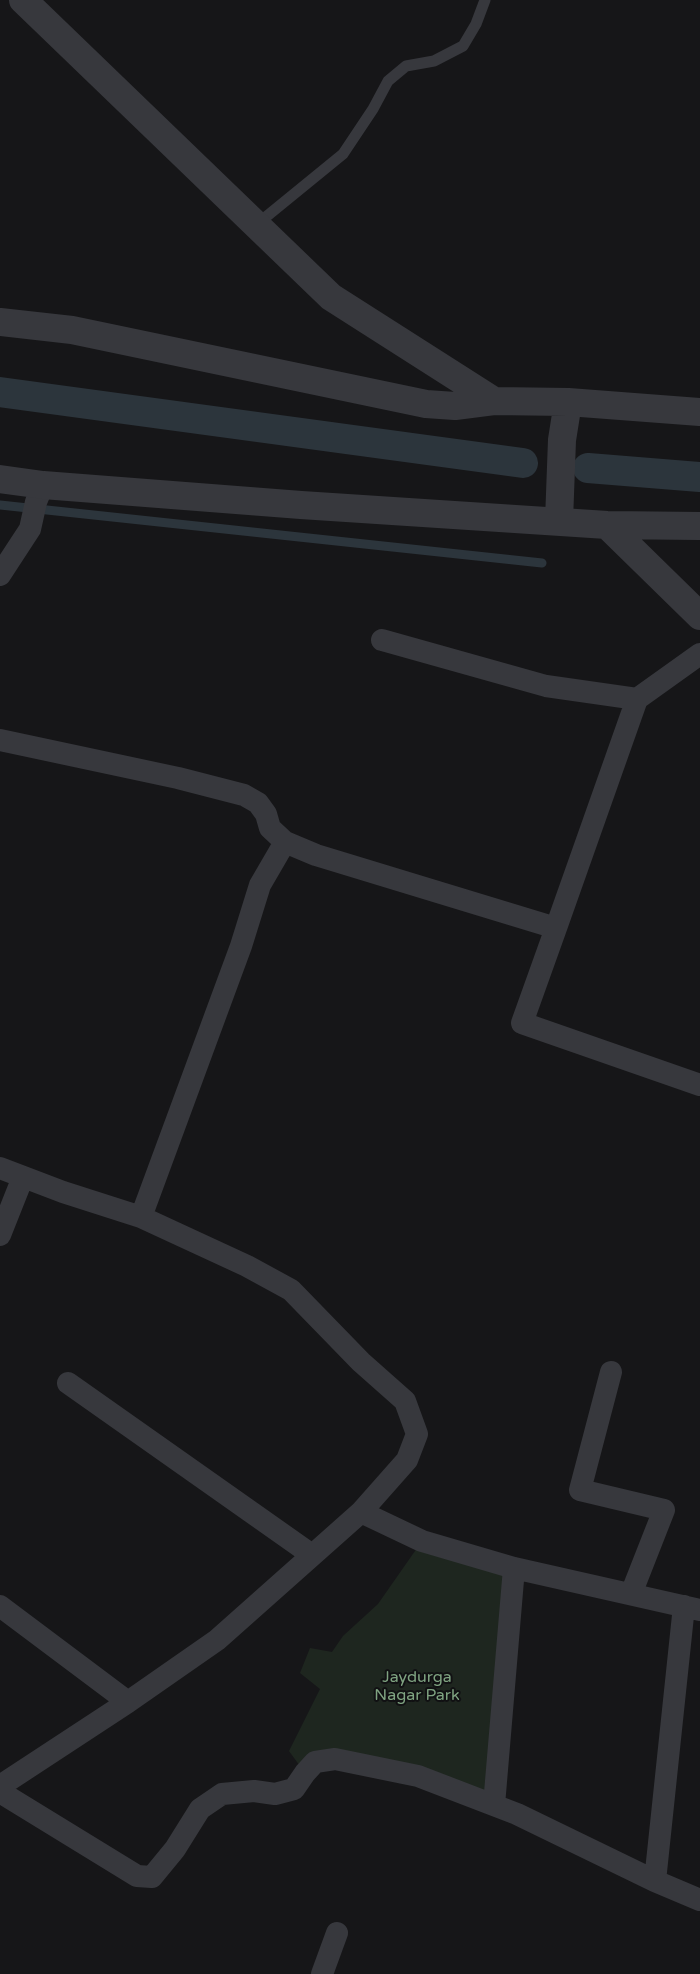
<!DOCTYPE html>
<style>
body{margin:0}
canvas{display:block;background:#161618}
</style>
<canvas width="700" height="1974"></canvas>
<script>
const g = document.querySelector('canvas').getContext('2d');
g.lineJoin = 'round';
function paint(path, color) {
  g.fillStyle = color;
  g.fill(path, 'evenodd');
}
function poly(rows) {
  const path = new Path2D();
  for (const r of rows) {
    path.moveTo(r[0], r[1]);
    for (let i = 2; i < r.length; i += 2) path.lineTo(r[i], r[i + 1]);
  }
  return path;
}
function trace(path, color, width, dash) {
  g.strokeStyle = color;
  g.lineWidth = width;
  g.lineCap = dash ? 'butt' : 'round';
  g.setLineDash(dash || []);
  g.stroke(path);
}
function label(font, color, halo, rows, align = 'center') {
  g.font = font + ' "Varela Round",sans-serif';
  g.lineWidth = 4;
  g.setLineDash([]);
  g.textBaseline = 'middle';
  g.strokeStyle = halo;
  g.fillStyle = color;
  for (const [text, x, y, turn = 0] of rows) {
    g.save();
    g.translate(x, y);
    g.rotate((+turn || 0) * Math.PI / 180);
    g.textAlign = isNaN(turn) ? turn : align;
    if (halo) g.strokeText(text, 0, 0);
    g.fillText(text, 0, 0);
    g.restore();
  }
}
const green = poly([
 [422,1541,514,1568,494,1805,335,1759,305,1773,289,1751,320,1689,300,1673,310,1648,332,1652,343,1636,378,1604]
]);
const stream = poly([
 [0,505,542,563]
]);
const canal = poly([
 [0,392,523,463],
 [588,468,700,477]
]);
const service = poly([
 [256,225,343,154,373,109,388,81,406,66,434,61,463,46,476,24,485,0]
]);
const minor = poly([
 [0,575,30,529,36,502,43,485],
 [382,640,546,686,637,699],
 [0,740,178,778,244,795,258,803,266,814,270,828,285,842,316,855,556,928,637,699,700,654],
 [556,928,522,1023,700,1085],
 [0,1168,63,1192,141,1217,247,1266,291,1290,361,1362,405,1401,417,1434,407,1460,361,1512],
 [141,1217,241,946,260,885,285,842],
 [0,1235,23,1177],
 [611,1372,580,1490,664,1510,631,1594],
 [68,1383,312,1555],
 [0,1606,128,1702],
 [0,1786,128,1702,217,1640,361,1512,422,1541,514,1568,700,1610],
 [0,1792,137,1876,152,1877,175,1849,200,1809,222,1794,254,1791,275,1794,294,1789,305,1773,315,1762,335,1759,418,1776,517,1814,655,1881,700,1900],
 [494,1805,514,1568],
 [655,1881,684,1606],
 [322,1974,337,1933]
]);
const tertiary = poly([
 [23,0,331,297,494,401],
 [0,322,72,330,426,404,455,406,494,401,568,402,700,412],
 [0,479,43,485,301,505,607,525,700,526],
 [559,521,562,440,568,402],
 [607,525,700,616]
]);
const parkNames = [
 ["Jaydurga",417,1678],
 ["Nagar Park",417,1696]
];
paint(green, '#1e261f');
trace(stream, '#2c353c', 9);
trace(canal, '#2c353c', 30);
trace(service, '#37383d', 11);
trace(minor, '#37383d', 22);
trace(tertiary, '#37383d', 28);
label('16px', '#7fa381', '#111113', parkNames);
</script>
